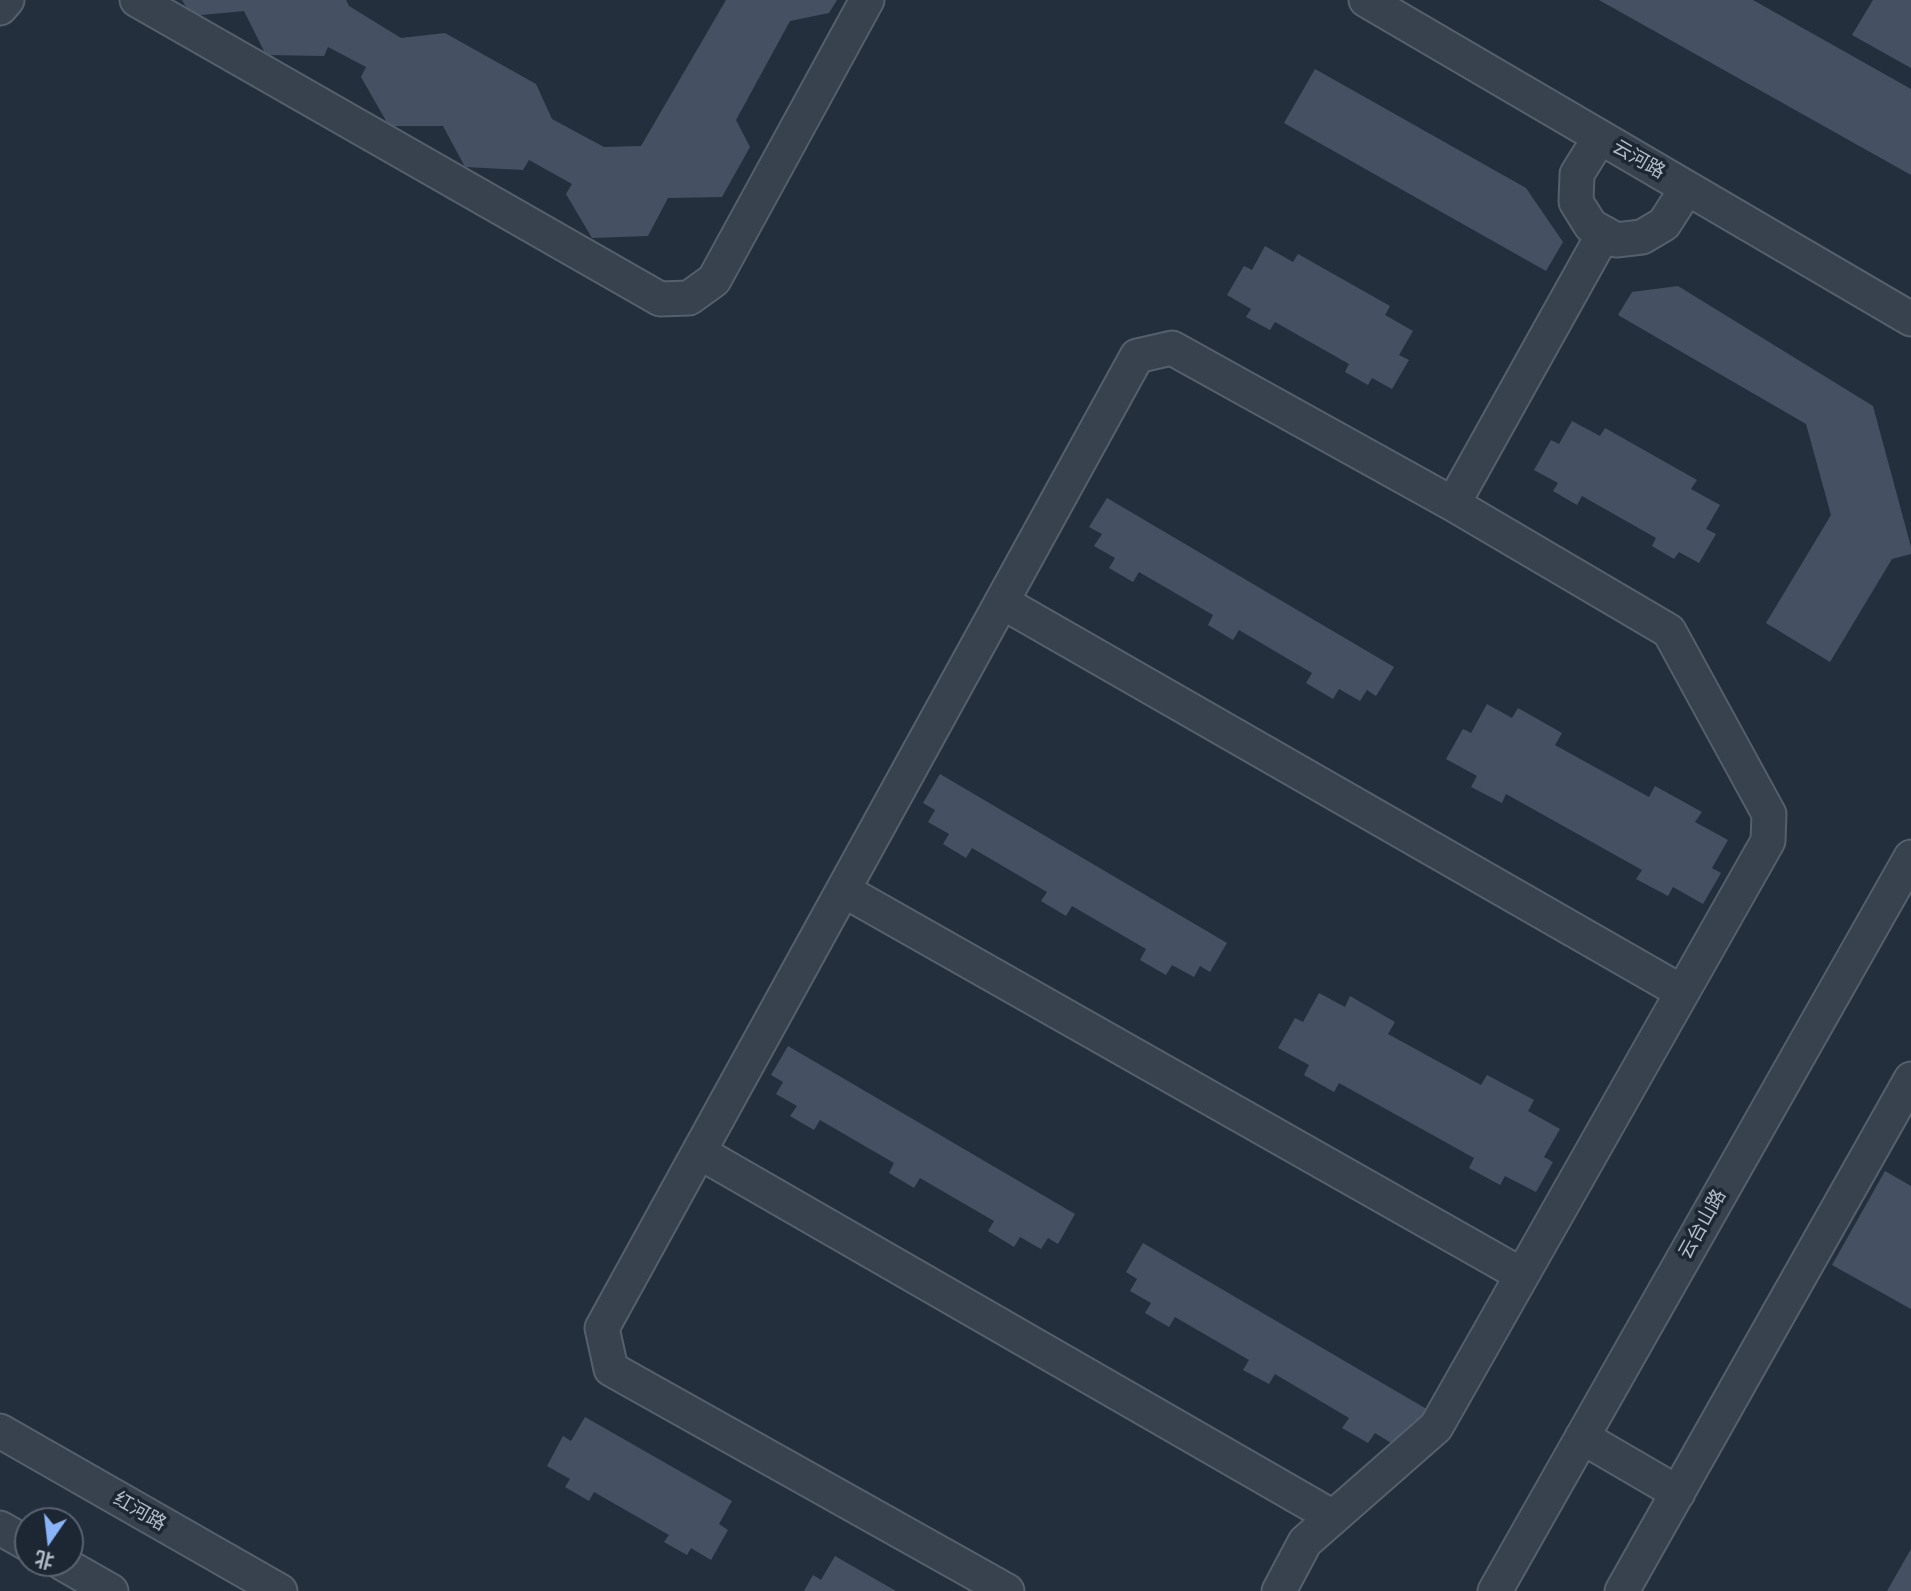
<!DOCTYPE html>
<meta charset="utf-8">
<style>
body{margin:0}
#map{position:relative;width:1911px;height:1591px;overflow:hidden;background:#242f3e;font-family:Ubuntu,"Noto Sans SC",sans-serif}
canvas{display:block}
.north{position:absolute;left:14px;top:1507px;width:70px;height:70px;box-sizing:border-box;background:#1d2633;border:2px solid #59626f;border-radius:50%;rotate:194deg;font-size:19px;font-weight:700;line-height:28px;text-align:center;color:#b4bcc9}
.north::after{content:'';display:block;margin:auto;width:24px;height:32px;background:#8ab4f8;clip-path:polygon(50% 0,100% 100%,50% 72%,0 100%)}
</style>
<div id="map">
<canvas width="1911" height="1591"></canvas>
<div class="north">北</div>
</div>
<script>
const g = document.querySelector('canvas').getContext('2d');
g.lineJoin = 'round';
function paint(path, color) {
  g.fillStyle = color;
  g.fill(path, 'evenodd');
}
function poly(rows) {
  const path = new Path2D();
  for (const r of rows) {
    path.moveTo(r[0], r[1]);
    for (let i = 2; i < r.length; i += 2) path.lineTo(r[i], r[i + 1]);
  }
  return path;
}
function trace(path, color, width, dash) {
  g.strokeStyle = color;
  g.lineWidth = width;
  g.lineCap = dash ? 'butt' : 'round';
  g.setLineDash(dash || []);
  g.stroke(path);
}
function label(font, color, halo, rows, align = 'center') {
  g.font = font + ' Ubuntu,"Noto Sans SC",sans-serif';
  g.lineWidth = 7;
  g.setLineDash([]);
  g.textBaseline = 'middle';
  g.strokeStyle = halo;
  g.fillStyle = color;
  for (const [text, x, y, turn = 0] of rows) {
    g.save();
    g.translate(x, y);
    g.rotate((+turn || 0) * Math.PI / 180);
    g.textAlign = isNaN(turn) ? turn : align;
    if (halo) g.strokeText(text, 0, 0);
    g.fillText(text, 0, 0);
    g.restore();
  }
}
const building = poly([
 [182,0,346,0,349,6,401,38,445,33,536,84,552,119,604,147,641,146,726,0,837,0,829,13,790,21,736,120,750,147,722,197,668,198,648,236,592,238,566,194,572,184,529,160,523,170,465,167,443,126,389,126,361,77,366,67,328,47,324,56,266,55,244,11,191,16],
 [1599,0,1753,0,1911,89,1911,175],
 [1873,0,1911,0,1911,68,1852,35],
 [1315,69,1526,188,1563,242,1546,271,1284,123],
 [1265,246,1293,262,1298,254,1390,306,1385,315,1413,331,1399,355,1409,360,1392,389,1372,378,1368,385,1345,372,1349,364,1275,322,1270,330,1246,317,1251,309,1227,295,1244,266,1252,270],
 [1678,286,1873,406,1911,547,1911,554,1892,559,1830,662,1766,623,1831,515,1806,424,1618,315,1632,292],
 [1572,421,1600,436,1605,428,1697,480,1691,489,1720,505,1706,529,1716,534,1699,563,1679,552,1674,559,1652,546,1656,538,1582,496,1577,505,1553,491,1558,483,1534,470,1551,440,1559,444],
 [1107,498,1394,667,1376,696,1367,690,1360,701,1339,689,1333,699,1306,683,1312,673,1239,630,1233,640,1208,625,1213,615,1139,572,1133,582,1109,568,1115,558,1094,546,1102,534,1089,527],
 [1487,704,1512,718,1518,708,1562,733,1555,745,1649,797,1655,786,1702,812,1695,822,1728,840,1712,868,1721,873,1703,904,1673,887,1668,896,1636,879,1642,870,1506,794,1502,803,1471,787,1477,776,1446,759,1463,729,1471,733],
 [940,774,1227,943,1210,972,1200,966,1194,977,1172,965,1166,975,1140,960,1146,949,1072,906,1066,916,1041,901,1047,892,972,848,966,858,943,844,949,834,928,822,935,810,923,803],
 [1319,993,1345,1007,1350,996,1395,1022,1388,1034,1481,1085,1487,1075,1534,1100,1528,1111,1560,1129,1544,1157,1553,1162,1536,1192,1505,1176,1500,1185,1469,1168,1474,1158,1339,1083,1334,1092,1304,1075,1309,1065,1278,1048,1295,1018,1303,1022],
 [788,1046,1075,1214,1058,1244,1048,1238,1041,1249,1020,1237,1014,1247,988,1231,994,1221,920,1178,914,1188,889,1173,894,1163,820,1120,814,1130,790,1116,797,1106,776,1094,783,1082,771,1075],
 [1885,1171,1911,1186,1911,1309,1832,1265],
 [1143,1243,1430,1411,1413,1441,1402,1435,1396,1446,1375,1433,1368,1443,1342,1428,1349,1418,1275,1374,1269,1384,1243,1370,1249,1360,1175,1317,1169,1327,1145,1313,1151,1303,1130,1291,1137,1279,1126,1272],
 [585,1417,732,1501,719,1524,728,1530,711,1560,691,1548,687,1555,664,1542,669,1535,594,1492,589,1501,565,1487,570,1479,547,1466,563,1436,571,1441],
 [1911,1549,1911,1591,1887,1591],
 [835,1556,896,1591,804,1591,813,1575,821,1580]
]);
const minor = poly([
 [137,0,660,299,689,298,714,280,867,0],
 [1366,0,1911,319],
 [0,8,7,0],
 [1600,137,1577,174,1576,202,1591,226,1616,240,1642,237,1664,224,1687,188],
 [1453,504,1604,233],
 [1002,602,1682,992],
 [843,890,1522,1275],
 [699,1152,1333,1517],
 [0,1431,280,1591],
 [1582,1437,1678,1493],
 [0,1528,28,1544],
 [62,1563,111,1591],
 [1007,1591,611,1369,602,1328,1137,356,1172,348,1453,504,1669,631,1769,814,1768,841,1436,1427,1305,1542,1279,1591],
 [1495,1591,1911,857],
 [1622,1591,1911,1079]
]);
const streetNames = [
 ["云河路",1639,159,30],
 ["云台山路",1702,1224,-61],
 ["红河路",140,1511,30]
];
paint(building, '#455162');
trace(minor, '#565f6c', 37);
trace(minor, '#38414e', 33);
label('19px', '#b4bcc9', '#1d2633', streetNames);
</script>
